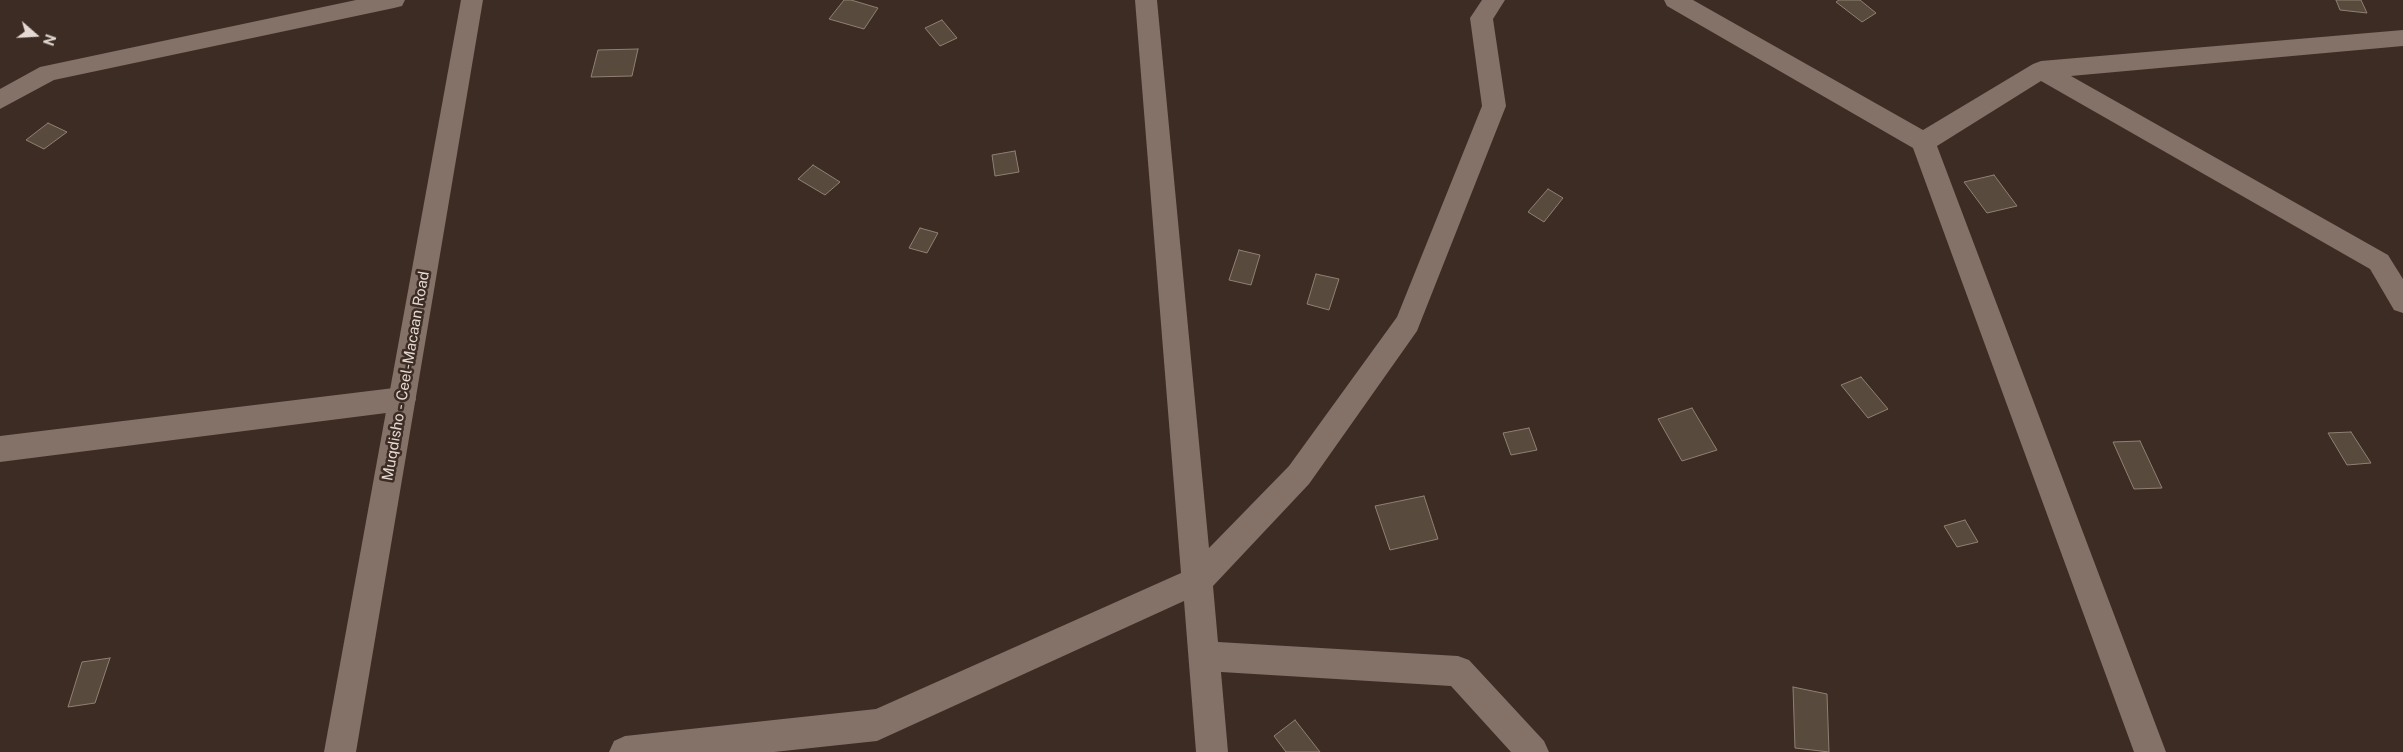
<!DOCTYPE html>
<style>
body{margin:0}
#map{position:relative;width:2403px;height:752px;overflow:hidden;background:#3c2c23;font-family:"Public Sans",sans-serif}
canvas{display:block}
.north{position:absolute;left:10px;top:10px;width:50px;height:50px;-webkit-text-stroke:4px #3c2c23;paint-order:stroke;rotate:109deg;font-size:14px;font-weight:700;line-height:20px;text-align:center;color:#e4d9d4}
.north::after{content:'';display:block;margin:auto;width:18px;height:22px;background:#e4d9d4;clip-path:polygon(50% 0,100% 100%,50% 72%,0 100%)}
</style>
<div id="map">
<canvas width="2403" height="752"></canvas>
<div class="north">N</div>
</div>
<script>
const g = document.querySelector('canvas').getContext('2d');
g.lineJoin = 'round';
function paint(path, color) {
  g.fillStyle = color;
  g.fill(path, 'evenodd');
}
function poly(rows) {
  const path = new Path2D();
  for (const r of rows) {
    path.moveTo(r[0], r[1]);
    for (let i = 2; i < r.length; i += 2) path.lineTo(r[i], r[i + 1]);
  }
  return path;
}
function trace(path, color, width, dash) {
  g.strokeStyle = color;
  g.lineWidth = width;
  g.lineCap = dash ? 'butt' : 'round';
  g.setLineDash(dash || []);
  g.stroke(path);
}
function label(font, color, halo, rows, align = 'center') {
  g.font = font + ' "Public Sans",sans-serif';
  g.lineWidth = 5;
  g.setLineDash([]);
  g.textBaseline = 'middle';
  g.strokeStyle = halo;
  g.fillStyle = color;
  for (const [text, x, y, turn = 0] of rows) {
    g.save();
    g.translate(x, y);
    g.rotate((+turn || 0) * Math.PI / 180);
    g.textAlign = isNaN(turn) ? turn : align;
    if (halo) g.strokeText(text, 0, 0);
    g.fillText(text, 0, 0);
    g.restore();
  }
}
const building = poly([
 [844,0,851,0,878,8,864,29,829,19,844,0],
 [1839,0,1860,0,1876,13,1862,22,1836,2,1839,0],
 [2336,0,2361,0,2367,13,2340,10,2336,0],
 [942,20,957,38,940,46,925,28,942,20],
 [638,49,632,76,591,77,598,50,638,49],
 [48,123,67,132,44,149,26,140,48,123],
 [1015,151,1019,172,995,176,992,155,1015,151],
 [813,165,840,182,825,195,798,179,813,165],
 [1994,175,2017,206,1987,213,1964,182,1994,175],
 [1548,189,1563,198,1544,222,1528,212,1548,189],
 [920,228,938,233,927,253,909,248,920,228],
 [1239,250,1260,255,1251,285,1229,280,1239,250],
 [1316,274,1339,279,1329,310,1307,304,1316,274],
 [1861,377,1888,409,1868,418,1841,385,1861,377],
 [1692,408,1717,450,1682,461,1658,419,1692,408],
 [1529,428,1537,450,1511,455,1503,433,1529,428],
 [2351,432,2371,463,2347,465,2328,433,2351,432],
 [2140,441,2162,488,2134,489,2113,442,2140,441],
 [1424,496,1438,539,1390,550,1375,506,1424,496],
 [1965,520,1978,542,1957,547,1944,526,1965,520],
 [110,658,95,703,68,707,82,662,110,658],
 [1793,687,1827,694,1829,752,1795,748,1793,687],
 [1295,720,1320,752,1286,752,1274,736,1295,720]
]);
const minor = poly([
 [356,0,405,0,402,6,394,8,54,80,0,109,0,89,40,67,356,0],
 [1135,0,1157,0,1209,548,1289,466,1397,317,1482,106,1470,18,1482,0,1505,0,1493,19,1506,106,1417,331,1309,484,1213,586,1218,642,1458,656,1469,660,1544,741,1549,752,1511,752,1451,686,1221,672,1228,752,1196,752,1184,601,877,741,774,752,609,752,614,741,625,736,876,709,1181,573,1135,0],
 [1664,0,1693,0,1923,130,2033,64,2041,61,2403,30,2403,46,2071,76,2388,255,2403,279,2403,313,2394,310,2370,269,2041,81,1937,146,2166,752,2134,752,1913,148,1667,6,1664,0],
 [402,387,412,390,416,399,412,408,402,411,0,462,0,436,402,387]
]);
const tertiary = poly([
 [461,0,483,0,356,752,324,752,461,0]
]);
const streetNames = [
 ["Muqdisho - Ceel-Macaan Road",406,376,-80]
];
paint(building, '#584b3d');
trace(building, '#8f8172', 1);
paint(minor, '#847167');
paint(tertiary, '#847167');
label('15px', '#e4d9d4', '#3c2c23', streetNames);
</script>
